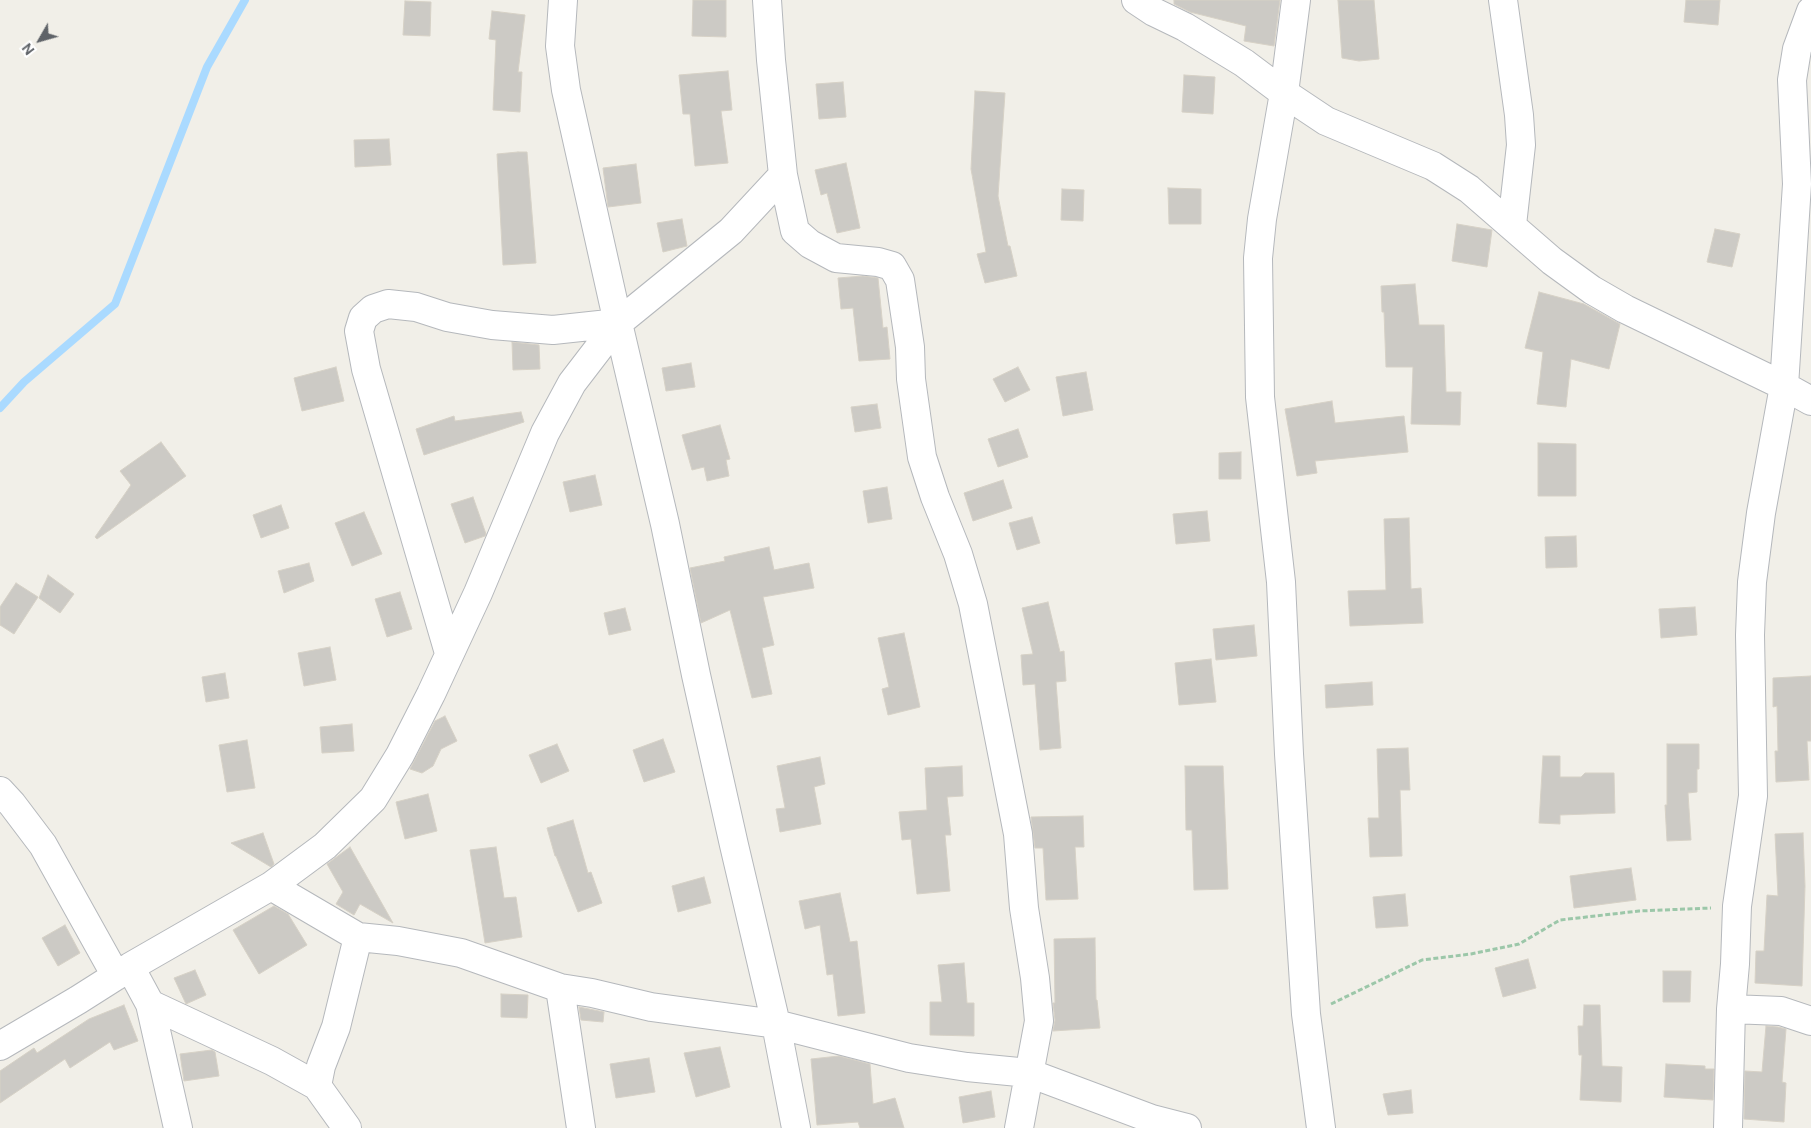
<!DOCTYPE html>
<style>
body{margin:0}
#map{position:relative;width:1811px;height:1128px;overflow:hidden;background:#f1efe8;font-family:"DM Sans",sans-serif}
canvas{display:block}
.north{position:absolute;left:15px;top:15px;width:50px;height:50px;-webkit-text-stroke:4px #fff;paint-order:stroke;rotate:232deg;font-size:14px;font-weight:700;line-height:20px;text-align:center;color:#5f6368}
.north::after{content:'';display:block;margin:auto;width:18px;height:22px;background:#5f6368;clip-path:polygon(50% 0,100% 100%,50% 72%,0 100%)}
</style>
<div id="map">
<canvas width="1811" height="1128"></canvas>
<div class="north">N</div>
</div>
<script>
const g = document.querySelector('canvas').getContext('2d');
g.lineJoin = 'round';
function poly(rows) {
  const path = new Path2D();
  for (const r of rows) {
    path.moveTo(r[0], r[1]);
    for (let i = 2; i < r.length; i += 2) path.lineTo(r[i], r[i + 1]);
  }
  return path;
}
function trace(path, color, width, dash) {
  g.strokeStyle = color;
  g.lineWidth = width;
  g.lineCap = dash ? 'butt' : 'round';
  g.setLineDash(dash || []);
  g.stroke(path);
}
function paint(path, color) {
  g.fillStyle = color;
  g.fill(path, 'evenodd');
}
const stream = poly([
 [0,408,24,382,115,304,207,67,245,0]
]);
const building = poly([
 [693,0,726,0,726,37,692,36,693,0],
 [1174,0,1280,0,1274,46,1244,41,1246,26,1190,12,1174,4,1174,0],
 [1338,0,1374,0,1379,59,1359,61,1342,58,1338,0],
 [1686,0,1720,0,1718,25,1684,22,1686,0],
 [405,1,431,2,430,36,403,35,405,1],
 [492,11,525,15,518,72,522,72,520,112,493,110,496,40,489,39,492,11],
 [728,71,732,110,721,111,728,163,695,166,690,114,683,114,679,75,728,71],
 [1184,75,1215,77,1213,114,1182,112,1184,75],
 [843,82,846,117,819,119,816,84,843,82],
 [975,91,1005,93,998,196,1008,246,1010,246,1017,276,985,283,977,254,986,252,971,169,975,91],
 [389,139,391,165,355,167,354,140,389,139],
 [518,152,527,152,536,263,503,265,497,154,518,152],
 [846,163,860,228,837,233,827,193,821,195,815,170,846,163],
 [636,164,641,203,608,207,603,168,636,164],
 [1168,188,1201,189,1201,224,1169,224,1168,188],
 [1062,189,1084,190,1083,221,1061,220,1062,189],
 [682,219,687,246,663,252,657,223,682,219],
 [1457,224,1492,230,1487,267,1452,261,1457,224],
 [1715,229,1740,234,1732,267,1707,262,1715,229],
 [863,276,878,278,883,328,887,327,890,359,859,361,853,308,841,309,838,278,863,276],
 [1415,284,1419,325,1444,325,1446,392,1461,392,1460,425,1411,424,1413,367,1386,367,1384,312,1382,312,1381,286,1415,284],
 [1539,292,1584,304,1620,324,1609,369,1571,359,1566,407,1537,404,1543,352,1525,348,1539,292],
 [512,342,539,345,540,369,513,370,512,342],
 [691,363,695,387,666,391,662,368,691,363],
 [336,367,344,401,302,411,294,378,336,367],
 [1018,367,1030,390,1005,402,993,379,1018,367],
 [1086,372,1093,410,1063,416,1056,377,1086,372],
 [1332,401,1335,423,1404,416,1408,452,1315,461,1317,473,1297,476,1285,409,1332,401],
 [877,404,881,428,855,432,851,407,877,404],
 [521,412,524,422,424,455,416,429,454,416,455,421,521,412],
 [720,425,730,459,726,460,729,476,707,481,704,467,692,470,682,435,720,425],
 [1018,429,1028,457,998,467,988,439,1018,429],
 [161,442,186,476,97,539,95,537,131,485,120,471,161,442],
 [1538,443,1576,444,1576,496,1538,496,1538,443],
 [1241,452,1241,479,1219,479,1219,453,1241,452],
 [595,475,602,505,570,512,563,482,595,475],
 [1003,480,1012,508,973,521,964,493,1003,480],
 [887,487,892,519,868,523,863,491,887,487],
 [473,497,486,534,485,536,465,543,451,504,473,497],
 [281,505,289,528,261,538,253,515,281,505],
 [1207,511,1210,541,1176,544,1173,514,1207,511],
 [364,512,382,554,352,566,335,523,364,512],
 [1032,517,1040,543,1017,550,1009,523,1032,517],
 [1409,518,1411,589,1421,588,1423,623,1350,626,1348,591,1386,590,1384,519,1409,518],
 [1576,536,1577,567,1546,568,1545,537,1576,536],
 [769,547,774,570,809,563,814,588,763,597,774,645,762,648,772,694,752,698,730,610,701,623,690,568,725,561,724,557,769,547],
 [309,563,314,581,284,593,278,571,309,563],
 [48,575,74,594,60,613,39,598,48,575],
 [16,583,38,597,14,634,0,625,0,607,16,583],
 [400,592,412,629,387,637,375,599,400,592],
 [1048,602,1060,652,1064,651,1066,681,1056,682,1061,748,1040,750,1035,684,1023,685,1021,655,1033,654,1022,608,1048,602],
 [1695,607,1697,635,1661,638,1659,609,1695,607],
 [625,608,631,630,609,635,604,613,625,608],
 [1254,625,1257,656,1216,660,1213,629,1254,625],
 [904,633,920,707,888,715,882,689,889,687,878,638,904,633],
 [330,647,336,680,304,686,298,653,330,647],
 [1211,659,1216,702,1179,705,1175,663,1211,659],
 [225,673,229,698,206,702,202,677,225,673],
 [1811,676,1811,741,1807,741,1809,780,1776,782,1775,751,1778,751,1777,706,1773,707,1773,678,1811,676],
 [1372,682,1373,705,1326,708,1325,685,1372,682],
 [445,716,457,741,441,749,433,766,422,773,410,769,435,721,445,716],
 [352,724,354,751,322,753,320,727,352,724],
 [663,739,675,772,644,782,633,750,663,739],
 [247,740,255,788,227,792,219,745,247,740],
 [557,744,569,771,541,783,529,755,557,744],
 [1667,744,1699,744,1699,769,1697,769,1697,792,1688,793,1691,840,1667,841,1665,805,1667,805,1667,744],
 [1408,748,1410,790,1400,790,1402,856,1370,857,1368,818,1379,818,1377,749,1408,748],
 [1543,756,1560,756,1560,777,1581,777,1585,773,1614,773,1615,813,1560,815,1560,824,1539,823,1543,756],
 [820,757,825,784,814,787,821,824,780,832,776,809,785,808,777,766,820,757],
 [962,766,963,796,947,797,951,835,945,835,950,891,917,894,911,839,902,840,899,812,927,810,925,768,962,766],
 [1185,766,1223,766,1228,889,1194,890,1192,830,1186,830,1185,766],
 [428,794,437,831,405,839,396,802,428,794],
 [1083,816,1084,847,1075,847,1078,899,1046,900,1043,848,1035,848,1031,817,1083,816],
 [573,820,588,873,591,872,602,903,578,912,556,856,555,856,547,828,573,820],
 [263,833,274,864,271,867,231,843,263,833],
 [1803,833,1805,886,1802,986,1755,983,1756,951,1764,951,1767,895,1778,896,1775,834,1803,833],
 [350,847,393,923,360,904,354,915,336,904,343,892,327,864,350,847],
 [496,847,504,898,516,897,522,937,485,943,470,850,496,847],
 [1631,868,1636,900,1574,908,1570,876,1631,868],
 [704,877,711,903,678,912,672,886,704,877],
 [840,893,850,942,857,941,865,1013,838,1016,833,974,827,975,820,925,805,929,799,901,840,893],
 [1405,894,1408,926,1376,928,1373,897,1405,894],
 [274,906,288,914,307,945,259,974,233,930,274,906],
 [65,925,80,953,58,966,42,938,65,925],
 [1095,938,1096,1000,1097,1000,1100,1028,1053,1031,1055,1020,1053,1003,1055,1003,1054,939,1095,938],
 [1528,959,1536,988,1503,997,1495,968,1528,959],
 [964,963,967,1003,974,1003,974,1036,930,1035,930,1002,942,1002,938,965,964,963],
 [195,970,206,995,186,1004,174,978,195,970],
 [1663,971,1691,971,1690,1002,1663,1002,1663,971],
 [501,994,528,995,527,1018,501,1017,501,994],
 [124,1005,138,1041,114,1050,110,1042,70,1068,65,1059,0,1103,0,1071,34,1048,37,1053,89,1019,124,1005],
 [1584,1005,1600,1005,1602,1066,1622,1067,1621,1102,1580,1100,1582,1055,1579,1055,1578,1026,1583,1026,1584,1005],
 [579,1007,604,1012,603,1022,581,1020,579,1007],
 [1766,1026,1778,1027,1786,1029,1782,1082,1786,1083,1784,1122,1744,1119,1745,1071,1762,1072,1766,1026],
 [720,1047,730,1087,696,1097,684,1053,720,1047],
 [212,1050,215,1052,219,1076,184,1081,180,1054,212,1050],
 [839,1056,870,1064,873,1104,895,1098,904,1128,860,1128,858,1122,817,1125,811,1059,839,1056],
 [649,1058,655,1092,616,1098,610,1064,649,1058],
 [1666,1064,1705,1066,1705,1069,1714,1069,1713,1100,1664,1097,1666,1064],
 [1411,1090,1413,1113,1388,1115,1383,1094,1411,1090],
 [991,1091,995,1117,963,1123,959,1097,991,1091]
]);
const path = poly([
 [1331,1004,1422,960,1471,954,1519,944,1560,920,1639,911,1711,908]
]);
const minor = poly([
 [563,0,560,46,566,90,618,323,665,524,696,675,734,845,776,1024,796,1128],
 [1136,0,1154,12,1185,27,1244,63,1284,93,1326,121,1433,166,1469,189,1552,261,1592,290,1625,309,1784,386,1811,401],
 [1296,0,1284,93,1262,219,1258,258,1260,397,1281,582,1289,754,1306,1014,1321,1128],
 [1503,0,1519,115,1521,145,1512,225],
 [783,175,795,231,810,244,836,258,878,262,892,266,900,280,910,347,911,379,922,457,935,497,958,554,973,604,1018,834,1024,908,1035,978,1039,1021,1019,1128],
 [449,653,366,369,359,331,363,318,373,309,388,304,416,307,447,317,492,325,553,330,618,323],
 [0,791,12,804,43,845,116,976],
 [271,886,358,937,398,941,461,953,560,988,581,1128],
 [130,967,150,1004,178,1128],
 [560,988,592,993,651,1007,776,1024,909,1058,967,1067,1029,1073,1152,1119,1187,1128],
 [150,1004,272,1061,317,1086],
 [1731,1009,1781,1011,1811,1021],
 [0,1046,78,1000,130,967,271,886,325,846,373,799,400,755,431,694,478,593,545,433,572,383,618,323,731,231,783,175,771,60,767,0],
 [347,1128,317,1086,321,1066,336,1027,358,937],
 [1728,1128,1731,1009,1735,964,1737,906,1753,796,1750,635,1752,582,1761,513,1784,386,1797,184,1792,80,1797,49,1811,11]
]);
trace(stream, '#aadaff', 8);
paint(building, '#cccac5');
trace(building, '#d6d1c6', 1);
trace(minor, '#b5b8bc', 30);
trace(path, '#9cc7a9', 3, [5, 2.5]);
trace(minor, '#fff', 28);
</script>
